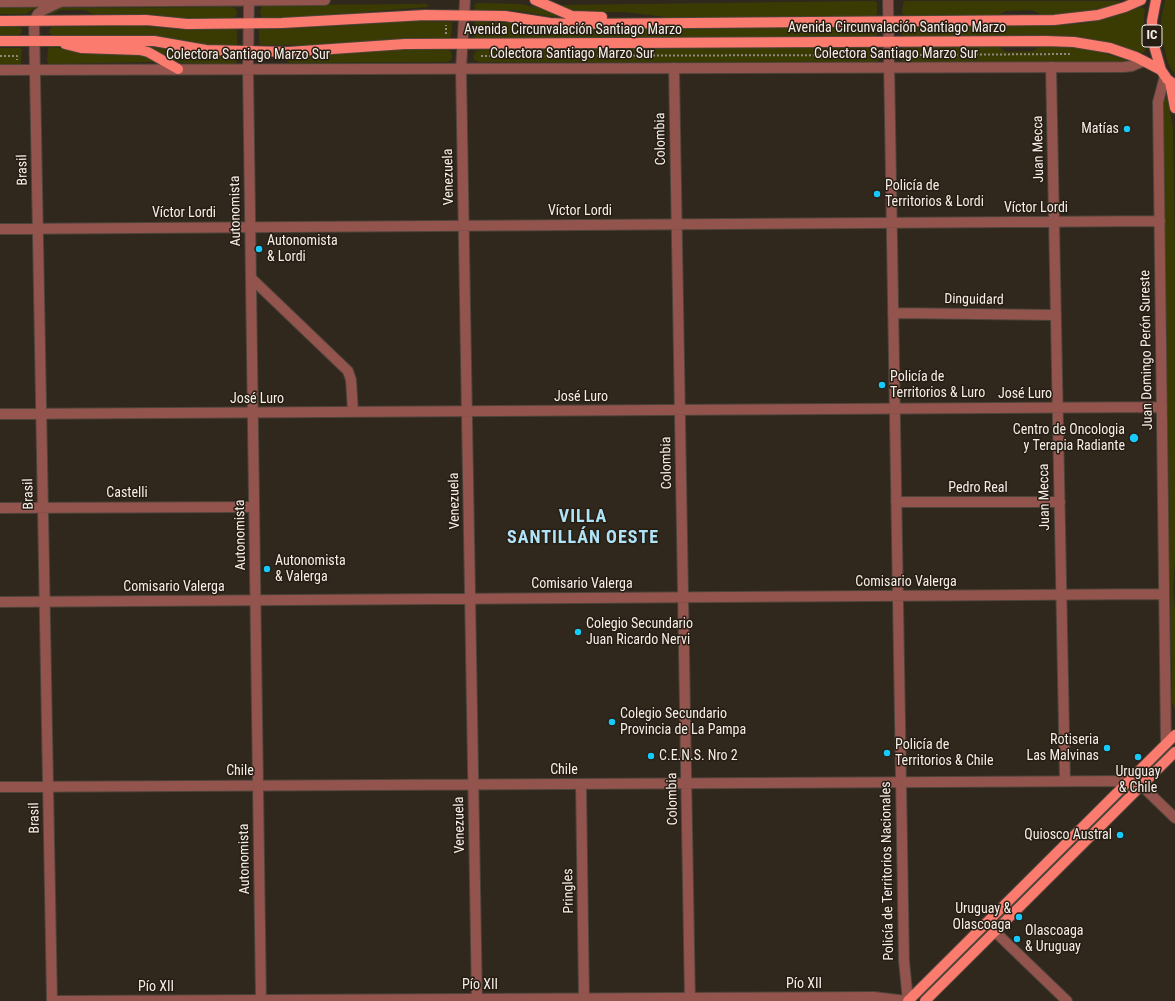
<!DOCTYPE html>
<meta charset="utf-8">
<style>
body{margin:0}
canvas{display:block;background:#30271d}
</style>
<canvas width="1175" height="1001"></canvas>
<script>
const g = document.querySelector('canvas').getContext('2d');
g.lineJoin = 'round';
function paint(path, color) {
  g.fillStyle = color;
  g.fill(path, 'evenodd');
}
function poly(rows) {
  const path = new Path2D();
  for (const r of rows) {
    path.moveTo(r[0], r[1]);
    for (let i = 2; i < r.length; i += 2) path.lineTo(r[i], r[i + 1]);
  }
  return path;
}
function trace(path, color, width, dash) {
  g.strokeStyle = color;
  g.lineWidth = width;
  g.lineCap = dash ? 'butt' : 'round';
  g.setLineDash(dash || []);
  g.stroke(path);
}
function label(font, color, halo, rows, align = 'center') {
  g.font = font + ' "Roboto Condensed",sans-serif';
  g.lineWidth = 3;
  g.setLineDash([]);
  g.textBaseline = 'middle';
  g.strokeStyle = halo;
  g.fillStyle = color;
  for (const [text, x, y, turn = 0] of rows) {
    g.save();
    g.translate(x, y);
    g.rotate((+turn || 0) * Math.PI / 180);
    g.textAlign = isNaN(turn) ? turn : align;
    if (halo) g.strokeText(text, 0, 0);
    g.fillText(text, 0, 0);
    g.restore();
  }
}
const green = poly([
 [1165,0,1175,0,1175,74,1171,69,1167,60,1161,34,1161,20],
 [874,1,877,3,877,15,874,16,673,18,625,12,574,12,558,5],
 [905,1,1119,1,1120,2,1112,6,1093,11,1064,15,1042,15,1032,10,1006,11,998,15,905,16,902,14,903,4],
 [478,3,521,4,538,8,557,15,556,17,548,16,512,10,475,10,474,5],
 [427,4,428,5,427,7,305,17,266,18,262,17,260,12,262,6,266,5],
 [0,7,36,7,26,14,0,14],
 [231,7,235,8,237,12,236,16,231,18,183,18,147,14,93,14,85,10,60,10,52,14,49,14,60,8],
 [1141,7,1145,9,1143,31,1145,51,1143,53,1106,42,1071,36,904,36,901,34,901,29,904,27,1061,25,1087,23,1112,17],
 [414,21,451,22,452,24,451,37,449,38,392,39,309,45,262,45,259,44,259,30,262,29,305,28],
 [475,22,512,23,559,30,875,27,876,29,877,34,875,37,475,39,473,36],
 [142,26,183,30,235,29,237,31,237,44,235,46,206,45,148,35,52,35,49,33,49,30,52,27],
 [0,27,19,27,22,29,22,32,19,35,0,35],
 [147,46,203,55,233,57,236,58,237,62,233,64,184,63,169,59,147,47],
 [998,46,1006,52,1033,51,1041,46,1073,47,1097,51,1126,60,1124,62,904,62,901,60,901,49,903,47],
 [50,47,134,53,146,56,156,62,49,64,47,61,48,49],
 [876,47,879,49,879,60,876,62,479,62,474,60,473,56,476,51,480,50],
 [0,48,21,48,22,50,21,63,20,65,0,65],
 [447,49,451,52,452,56,451,60,447,62,289,63,287,61,288,59,367,51],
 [1165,97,1167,98,1173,127,1173,141,1175,253,1175,560,1173,589,1175,611,1175,709,1172,702,1163,98]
]);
const path = poly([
 [446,34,446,25],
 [0,56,17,56,17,60],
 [481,56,873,55,873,57],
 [907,58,907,55,1069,54,1069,57]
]);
const minor = poly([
 [465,0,461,69,477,1001],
 [888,0,904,961,908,1001],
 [1051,67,1065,781],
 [674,68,690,1001],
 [1165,76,1158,102,1166,744],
 [0,229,1160,221],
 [251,278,348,371,351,380,353,412],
 [893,313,1056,315],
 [0,414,1162,407],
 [896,502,1060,502],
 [0,508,254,507],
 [0,602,1164,594],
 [581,784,584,999],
 [0,787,1129,781,1141,785,1175,818],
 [986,923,1067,1001],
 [52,1001,34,21,38,14,43,10,60,2],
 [54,1001,874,997,907,1001]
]);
const tertiary = poly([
 [249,0,248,69,261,1001],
 [0,2,325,0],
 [0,70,1124,67,1132,66,1144,61]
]);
const primary = poly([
 [535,0,572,16,602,17],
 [1156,0,1152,21,1152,35,1155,49,1161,70,1167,79,1175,85],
 [0,21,146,20,187,24,282,23,425,15,505,16,550,23,570,24,1054,20,1098,15,1125,7,1141,0],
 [0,41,154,41,206,50,288,52,405,44,1045,41,1074,42,1110,48,1136,57,1161,70],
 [65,44,81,48,140,50,148,52,178,69],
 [1170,82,1175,108],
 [908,1001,1175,735],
 [925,1001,1175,752]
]);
const markers = [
 [1127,129,4,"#16cafb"],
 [877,194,4,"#16cafb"],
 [259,249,4,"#16cafb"],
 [882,385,4,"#16cafb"],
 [1134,438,5,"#16cafb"],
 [267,569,4,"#16cafb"],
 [578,632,4,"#16cafb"],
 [612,722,4,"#16cafb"],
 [1107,748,4,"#16cafb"],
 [887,753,4,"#16cafb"],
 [651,756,4,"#16cafb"],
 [1138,757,4,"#16cafb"],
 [1120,835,4,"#16cafb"],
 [1019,917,4,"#16cafb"],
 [1017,939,4,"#16cafb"]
];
const shields = [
 [1152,36,20]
];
const shieldNames = [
 ["IC",1152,36]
];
const streetNames = [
 ["Avenida Circunvalación Santiago Marzo",897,28],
 ["Avenida Circunvalación Santiago Marzo",573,30],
 ["Colectora Santiago Marzo Sur",572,54],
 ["Colectora Santiago Marzo Sur",896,54],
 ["Colectora Santiago Marzo Sur",248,55],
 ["Colombia",661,139,-91],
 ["Juan Mecca",1039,149,-91],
 ["Brasil",23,170,-91],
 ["Venezuela",449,177,-91],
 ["Víctor Lordi",1036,208],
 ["Autonomista",236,211,-91],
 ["Víctor Lordi",580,211],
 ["Víctor Lordi",184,213],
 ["Dinguidard",974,300,1],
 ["Juan Domingo Perón Sureste",1147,350,-91],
 ["José Luro",1025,394],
 ["José Luro",581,397],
 ["José Luro",257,399],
 ["Colombia",667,463,-91],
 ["Pedro Real",978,488],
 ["Castelli",127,493],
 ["Brasil",29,494,-91],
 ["Juan Mecca",1045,497,-91],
 ["Venezuela",455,501,-91],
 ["Autonomista",241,535,-91],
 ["Comisario Valerga",906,582],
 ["Comisario Valerga",582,584],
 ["Comisario Valerga",174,587],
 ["Chile",564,770],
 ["Chile",240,771],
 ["Colombia",673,799,-91],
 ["Brasil",35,818,-91],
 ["Venezuela",460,825,-91],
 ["Autonomista",245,859,-91],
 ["Policía de Territorios Nacionales",888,871,-91],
 ["Pringles",569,891,-91],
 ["Pío XII",804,984],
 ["Pío XII",480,985],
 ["Pío XII",156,987]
];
const poiNames = [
 ["Matías",1119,129,"right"],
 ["Policía de",885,186],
 ["Territorios & Lordi",885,202],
 ["Autonomista",267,241],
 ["& Lordi",267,257],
 ["Policía de",890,377],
 ["Territorios & Luro",890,393],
 ["Centro de Oncologia",1125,430,"right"],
 ["y Terapia Radiante",1125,446,"right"],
 ["Autonomista",275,561],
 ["& Valerga",275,577],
 ["Colegio Secundario",586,624],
 ["Juan Ricardo Nervi",586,640],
 ["Colegio Secundario",620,714],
 ["Provincia de La Pampa",620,730],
 ["Rotiseria",1099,740,"right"],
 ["Las Malvinas",1099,756,"right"],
 ["Policía de",895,745],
 ["Territorios & Chile",895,761],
 ["C.E.N.S. Nro 2",659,756],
 ["Uruguay",1138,772,"center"],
 ["& Chile",1138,788,"center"],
 ["Quiosco Austral",1112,835,"right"],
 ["Uruguay &",1011,909,"right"],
 ["Olascoaga",1011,925,"right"],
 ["Olascoaga",1025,931],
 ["& Uruguay",1025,947]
];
const districtNames = [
 ["VILLA",583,517],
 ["SANTILLÁN OESTE",583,538]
];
paint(green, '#393b03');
trace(minor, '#4c4339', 12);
trace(tertiary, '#4c4339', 12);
trace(primary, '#4c4339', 12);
trace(path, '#928a82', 2, [2, 2]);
trace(minor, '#92544d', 10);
trace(tertiary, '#92544d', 10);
trace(primary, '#fb7b6e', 10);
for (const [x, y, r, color] of markers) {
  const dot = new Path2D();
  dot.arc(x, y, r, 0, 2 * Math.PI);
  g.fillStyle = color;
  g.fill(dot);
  trace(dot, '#261d13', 1.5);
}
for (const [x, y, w] of shields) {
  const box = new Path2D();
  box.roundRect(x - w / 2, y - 11, w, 22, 3);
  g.fillStyle = '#261d13';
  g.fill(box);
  trace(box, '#f5eee8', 1);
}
label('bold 13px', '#f5eee8', null, shieldNames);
label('14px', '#f5eee8', '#261d13', streetNames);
label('14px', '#f5eee8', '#261d13', poiNames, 'left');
g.letterSpacing = '1px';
label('bold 18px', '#afe3f7', '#261d13', districtNames);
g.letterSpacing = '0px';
</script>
